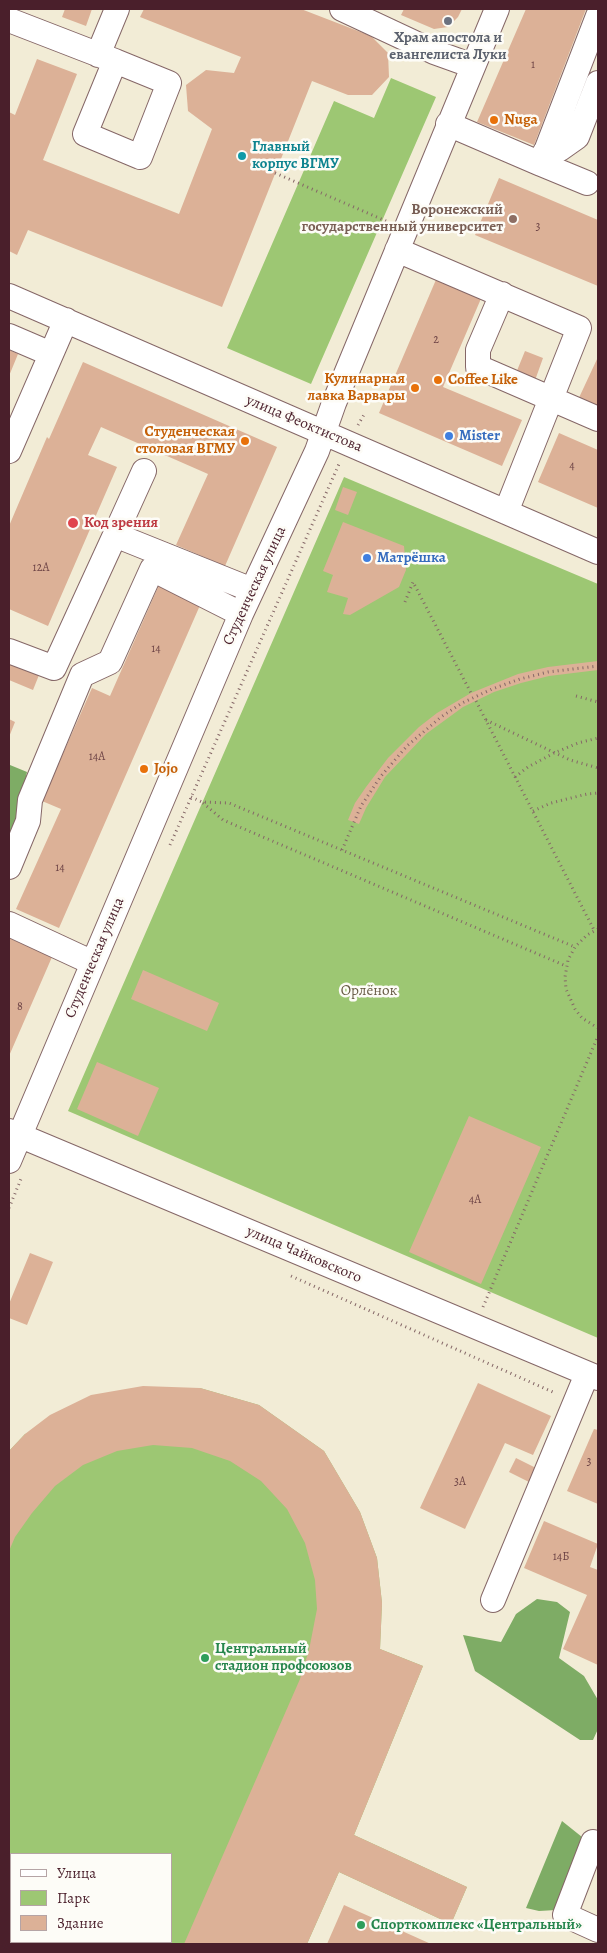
<!DOCTYPE html>
<meta charset="utf-8">
<style>
body{margin:0}
#map{position:relative;width:607px;height:1953px;overflow:hidden;background:#f2ecd6;font-family:Alegreya,serif}
canvas{display:block}
.frame{position:absolute;inset:0;border:10px solid #4a1f2b;pointer-events:none}
.legend{position:absolute;left:10px;top:1853px;width:162px;height:90px;box-sizing:border-box;background:#fdfcf7;border:1px solid #b5a4a5;margin:0;padding:6px 9px;list-style:none;font-size:15px;color:#4a1f2b}
.legend li{display:flex;align-items:center;gap:10px;height:25px}
.legend b{width:25px;border:1px solid #b5a4a5}
</style>
<div id="map">
<canvas width="607" height="1953"></canvas>
<div class="frame"></div>
<ul class="legend">
<li><b style="height:6px;background:#fff"></b>Улица</li>
<li><b style="height:14px;background:#9dc773"></b>Парк</li>
<li><b style="height:14px;background:#dcb197"></b>Здание</li>
</ul>
</div>
<script>
const g = document.querySelector('canvas').getContext('2d');
g.lineJoin = 'round';
function paint(path, color) {
  g.fillStyle = color;
  g.fill(path, 'evenodd');
}
function poly(rows) {
  const path = new Path2D();
  for (const r of rows) {
    path.moveTo(r[0], r[1]);
    for (let i = 2; i < r.length; i += 2) path.lineTo(r[i], r[i + 1]);
  }
  return path;
}
function trace(path, color, width, dash) {
  g.strokeStyle = color;
  g.lineWidth = width;
  g.lineCap = dash ? 'butt' : 'round';
  g.setLineDash(dash || []);
  g.stroke(path);
}
function label(font, color, halo, rows, align = 'center') {
  g.font = font + ' Alegreya,serif';
  g.lineWidth = 5;
  g.setLineDash([]);
  g.textBaseline = 'middle';
  g.strokeStyle = halo;
  g.fillStyle = color;
  for (const [text, x, y, turn = 0] of rows) {
    g.save();
    g.translate(x, y);
    g.rotate((+turn || 0) * Math.PI / 180);
    g.textAlign = isNaN(turn) ? turn : align;
    if (halo) g.strokeText(text, 0, 0);
    g.fillText(text, 0, 0);
    g.restore();
  }
}
const green = poly([
 [391,78,436,97,311,384,227,348,334,101,374,118],
 [344,477,598,584,598,1338,68,1111],
 [200,1388,259,1405,324,1451,360,1512,377,1558,382,1603,380,1649,423,1666,354,1835,467,1887,451,1924,339,1872,307,1944,9,1944,9,1451,25,1434],
 [11,1854,171,1854,171,1942,11,1942]
]);
const forest = poly([
 [10,765,27,772,17,823,9,841],
 [537,1599,557,1602,570,1612,559,1658,584,1676,598,1700,598,1729,593,1740,580,1740,475,1671,463,1635,501,1642,516,1614],
 [562,1821,582,1837,576,1862,556,1910,539,1911,526,1908]
]);
const building = poly([
 [65,9,92,9,86,26,62,17],
 [144,9,301,9,371,36,388,53,389,77,372,95,348,95,312,81,222,307,28,230,17,255,9,251,9,112,15,115,37,59,77,74,43,160,179,214,212,129,188,111,186,85,206,70,234,73,241,57,140,17],
 [404,9,462,9,458,17,448,27,434,29,401,15],
 [526,9,586,9,534,145,477,122],
 [499,178,598,220,598,286,475,235],
 [438,275,483,294,443,387,522,420,502,466,379,413],
 [9,350,18,354,9,376],
 [525,351,543,358,533,386,514,378],
 [598,357,598,412,577,402],
 [83,362,277,447,225,566,176,545,208,474,101,427,88,455,117,467,48,626,9,609,9,526,47,437,49,439],
 [559,433,598,450,598,508,538,482],
 [343,487,357,492,348,515,335,510],
 [343,522,404,546,406,570,399,587,350,615,343,614,348,598,327,592,333,575,323,571],
 [159,585,201,603,59,928,16,909,61,809,42,801,92,688,110,696],
 [598,661,598,670,549,676,521,683,494,692,463,707,426,734,385,777,366,808,359,824,348,820,355,803,366,787,388,758,419,727,437,713,471,693,518,674,548,667],
 [9,663,39,675,33,690,9,680],
 [9,719,15,722,9,737],
 [9,938,52,957,9,1056],
 [143,970,219,1003,207,1031,131,999],
 [97,1062,159,1088,138,1136,77,1109],
 [469,1116,541,1147,481,1284,409,1252],
 [30,1253,53,1262,27,1325,9,1318,9,1304],
 [478,1383,551,1416,533,1455,505,1443,465,1529,420,1508],
 [143,1386,200,1388,259,1405,324,1451,360,1512,377,1558,382,1603,380,1649,423,1666,354,1835,467,1887,451,1924,339,1872,307,1944,184,1944,300,1679,309,1650,317,1609,315,1580,305,1543,287,1509,261,1481,230,1461,192,1448,153,1445,117,1451,83,1465,55,1486,32,1513,15,1537,9,1551,9,1451,25,1434,50,1415,91,1395],
 [594,1429,598,1430,598,1504,567,1491],
 [516,1458,536,1468,529,1482,509,1472],
 [544,1521,598,1544,590,1567,598,1570,598,1665,563,1649,587,1595,524,1568],
 [344,1905,431,1944,327,1944]
]);
const path = poly([
 [275,173,386,221],
 [358,425,365,413],
 [405,602,413,582,471,693],
 [576,696,598,702],
 [476,701,594,930],
 [486,720,570,760,598,768],
 [515,777,528,767,554,753,578,743,598,738],
 [191,797,202,802,229,803,575,947],
 [203,803,223,820,566,966],
 [533,811,551,803,587,794,598,793],
 [170,845,339,464],
 [342,850,361,806,381,776,407,746,441,717,462,703,492,689,520,679,548,672,598,666],
 [598,929,587,935,575,947,568,960,565,977,566,989,575,1009,582,1018,598,1028],
 [9,1208,21,1179],
 [291,1276,555,1393],
 [483,1307,598,1036]
]);
const minor = poly([
 [342,9,434,52,473,66],
 [9,20,115,61],
 [98,55,117,9],
 [115,61,169,83,140,157,85,134,115,61],
 [448,124,541,164,598,16],
 [545,152,560,149,577,137,598,83],
 [541,164,587,183],
 [397,250,579,328,506,512],
 [502,294,478,350,478,367,598,419],
 [9,296,598,552],
 [9,336,51,354],
 [9,451,66,320],
 [115,535,144,471],
 [9,651,54,668,115,535,252,590],
 [9,867,28,821,30,800,82,675,110,662,152,569,241,614],
 [9,924,93,963],
 [9,1131,598,1378],
 [9,1161,241,614,317,451,334,403,497,9],
 [493,1600,587,1374],
 [598,1844,593,1842,565,1915,598,1930]
]);
const markers = [
 [448,21,5,"#6b7280"],
 [494,120,5,"#e8710a"],
 [242,156,5,"#0f9aa8"],
 [513,219,5,"#8d6e63"],
 [438,380,5,"#e8710a"],
 [415,388,5,"#e8710a"],
 [449,436,5,"#3f7fe0"],
 [245,441,5,"#e8710a"],
 [73,523,6,"#e0444e"],
 [367,558,5,"#3f7fe0"],
 [144,769,5,"#e8710a"],
 [205,1658,5,"#2e9e5b"],
 [361,1925,5,"#2e9e5b"]
];
const numberNames = [
 ["1",533,65],
 ["3",538,227],
 ["2",436,340],
 ["4",572,466],
 ["12А",41,568],
 ["14",156,649],
 ["14А",97,757],
 ["14",60,868],
 ["8",20,1007],
 ["4А",475,1200],
 ["3",589,1462],
 ["3А",460,1482],
 ["14Б",561,1557]
];
const worshipNames = [
 ["Храм апостола и",448,38],
 ["евангелиста Луки",448,55]
];
const foodNames = [
 ["Nuga",504,120],
 ["Кулинарная",405,379,"right"],
 ["лавка Варвары",405,396,"right"],
 ["Coffee Like",448,380],
 ["Студенческая",235,432,"right"],
 ["столовая ВГМУ",235,449,"right"],
 ["Jojo",154,769]
];
const cultureNames = [
 ["Главный",252,147],
 ["корпус ВГМУ",252,164]
];
const educationNames = [
 ["Воронежский",503,210],
 ["государственный университет",503,227]
];
const streetNames = [
 ["улица Феоктистова",304,424,23],
 ["Студенческая улица",255,586,-65],
 ["Студенческая улица",95,958,-67],
 ["улица Чайковского",304,1255,23]
];
const shopNames = [
 ["Mister",459,436],
 ["Матрёшка",377,558]
];
const healthNames = [
 ["Код зрения",84,523]
];
const parkNames = [
 ["Орлёнок",369,991]
];
const leisureNames = [
 ["Центральный",215,1649],
 ["стадион профсоюзов",215,1666],
 ["Спорткомплекс «Центральный»",371,1925]
];
paint(green, '#9dc773');
paint(forest, '#7eac65');
paint(building, '#dcb197');
trace(minor, '#856767', 26);
trace(path, '#856767', 3, [1, 4]);
trace(minor, '#fff', 24);
for (const [x, y, r, color] of markers) {
  const dot = new Path2D();
  dot.arc(x, y, r, 0, 2 * Math.PI);
  g.fillStyle = color;
  g.fill(dot);
  trace(dot, '#fdfcf7', 2);
}
label('12px', '#6e4446', null, numberNames);
label('bold 15px', '#5b616d', '#fdfcf7', worshipNames);
label('bold 15px', '#c56008', '#fdfcf7', foodNames, 'left');
label('bold 15px', '#0d838f', '#fdfcf7', cultureNames, 'left');
label('bold 15px', '#785e54', '#fdfcf7', educationNames, 'right');
label('15px', '#4a1f2b', '#fdfcf7', streetNames);
label('bold 15px', '#366cbe', '#fdfcf7', shopNames, 'left');
label('bold 15px', '#be3a42', '#fdfcf7', healthNames, 'left');
label('15px', '#675a44', '#fdfcf7', parkNames);
label('bold 15px', '#27864d', '#fdfcf7', leisureNames, 'left');
</script>
